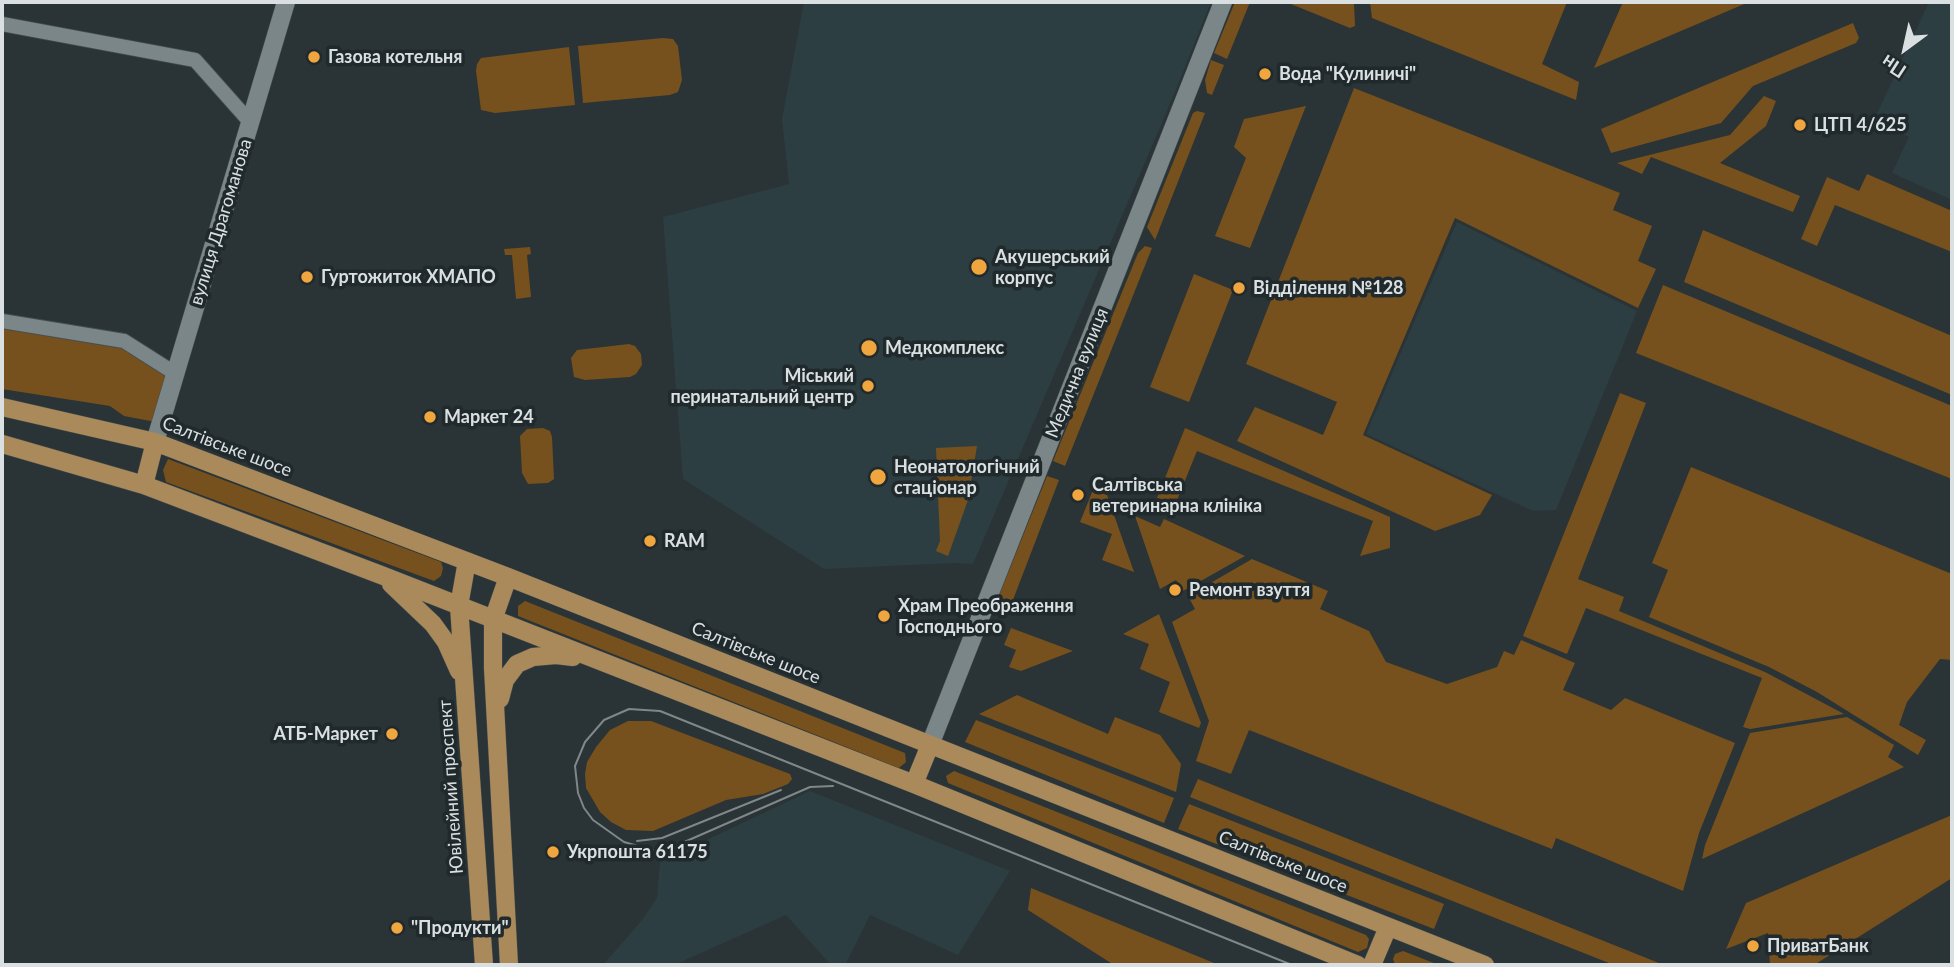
<!DOCTYPE html>
<meta charset="utf-8">
<style>
body{margin:0}
#map{position:relative;width:1954px;height:967px;overflow:hidden;background:#2a3335;font-family:Lato,sans-serif}
canvas{display:block}
.frame{position:absolute;inset:0;border:4px solid #dae0e2;pointer-events:none}
.north{position:absolute;left:1870px;top:14px;width:70px;height:70px;-webkit-text-stroke:5px #20292b;paint-order:stroke;rotate:213deg;font-size:19px;font-weight:700;line-height:28px;text-align:center;color:#dae0e2}
.north::after{content:'';display:block;margin:auto;width:24px;height:32px;background:#dae0e2;clip-path:polygon(50% 0,100% 100%,50% 72%,0 100%)}
</style>
<div id="map">
<canvas width="1954" height="967"></canvas>
<div class="frame"></div>
<div class="north">Пн</div>
</div>
<script>
const g = document.querySelector('canvas').getContext('2d');
g.lineJoin = 'round';
function paint(path, color) {
  g.fillStyle = color;
  g.fill(path, 'evenodd');
}
function poly(rows) {
  const path = new Path2D();
  for (const r of rows) {
    path.moveTo(r[0], r[1]);
    for (let i = 2; i < r.length; i += 2) path.lineTo(r[i], r[i + 1]);
  }
  return path;
}
function trace(path, color, width, dash) {
  g.strokeStyle = color;
  g.lineWidth = width;
  g.lineCap = dash ? 'butt' : 'round';
  g.setLineDash(dash || []);
  g.stroke(path);
}
function label(font, color, halo, rows, align = 'center') {
  g.font = font + ' Lato,sans-serif';
  g.lineWidth = 7;
  g.setLineDash([]);
  g.textBaseline = 'middle';
  g.strokeStyle = halo;
  g.fillStyle = color;
  for (const [text, x, y, turn = 0] of rows) {
    g.save();
    g.translate(x, y);
    g.rotate((+turn || 0) * Math.PI / 180);
    g.textAlign = isNaN(turn) ? turn : align;
    if (halo) g.strokeText(text, 0, 0);
    g.fillText(text, 0, 0);
    g.restore();
  }
}
const built = poly([
 [804,2,1211,2,1175,92,973,564,953,563,824,569,683,479,663,217,789,184,782,119],
 [1929,2,1952,2,1952,200,1892,173,1909,137,1874,120],
 [1457,222,1637,311,1556,510,1533,511,1366,434],
 [810,791,1010,871,958,955,870,915,845,965,831,965,786,915,674,965,603,965,642,920,657,898,660,862]
]);
const green = poly([
 [1235,2,1250,2,1227,59,1214,53],
 [1286,2,1354,2,1355,26,1350,28],
 [1370,2,1567,2,1542,64,1579,82,1576,100,1372,18],
 [1623,2,1749,2,1594,68],
 [1853,23,1859,38,1856,43,1753,86,1721,123,1611,153,1601,129],
 [663,38,673,39,678,46,682,80,678,92,670,95,583,103,578,46],
 [569,47,575,105,495,113,481,110,476,71,477,64,481,58],
 [1211,60,1224,65,1212,95,1207,93,1205,80],
 [1354,88,1620,193,1613,210,1652,226,1638,261,1656,269,1638,308,1455,218,1363,435,1492,495,1480,515,1435,531,1237,441,1255,407,1323,435,1337,402,1246,364],
 [1764,96,1776,101,1766,126,1720,163,1800,196,1793,212,1651,157,1642,174,1617,163,1730,135],
 [1306,106,1250,248,1215,236,1246,158,1234,147,1244,119],
 [1197,111,1205,113,1155,240,1147,227,1193,113],
 [1867,174,1952,211,1952,252,1835,205,1817,246,1801,239,1827,177,1859,191],
 [1703,230,1952,336,1952,395,1684,282],
 [1145,246,1152,248,1065,466,1053,461,1138,253],
 [530,247,531,254,527,255,531,297,516,299,512,255,505,255,504,249],
 [1194,274,1233,290,1189,402,1150,387],
 [1663,285,1952,406,1952,479,1636,353],
 [2,321,124,341,176,374,161,423,124,416,110,406,2,389],
 [629,344,635,346,641,354,642,365,636,374,630,377,585,380,574,377,571,358,577,350],
 [1620,393,1646,403,1578,579,1624,597,1619,611,1765,672,1844,714,1750,729,1743,727,1762,678,1586,608,1567,654,1523,636],
 [543,428,550,431,552,437,554,479,548,483,528,484,522,473,520,436,527,429],
 [1185,428,1390,517,1390,548,1360,556,1373,521,1197,451,1175,505,1157,498],
 [977,446,968,500,948,556,936,551,940,541,936,448],
 [168,459,441,562,443,568,441,576,434,581,166,482,163,470],
 [1691,467,1952,574,1952,660,1940,659,1907,702,1899,725,1926,740,1918,755,1817,692,1769,667,1649,617,1668,570,1652,563],
 [1047,476,1059,480,1006,618,992,613],
 [1093,490,1107,495,1134,572,1102,560,1112,534,1080,522],
 [1135,516,1160,527,1164,519,1245,556,1183,591,1176,580,1160,589],
 [1252,559,1328,591,1320,609,1369,631,1386,662,1447,684,1497,667,1504,651,1514,655,1521,640,1575,663,1563,690,1611,710,1625,698,1735,743,1699,833,1683,891,1556,838,1552,849,1249,730,1231,774,1196,761,1209,721,1172,622,1195,609,1188,596],
 [525,601,905,753,906,762,899,768,518,616,518,606],
 [1159,614,1201,723,1199,728,1159,712,1170,682,1140,669,1149,644,1123,634],
 [1011,628,1073,651,1021,671,1009,667,1016,650,1004,645],
 [1017,695,1108,734,1115,717,1160,735,1181,764,1176,792,979,714],
 [1847,717,1894,745,1888,757,1904,767,1702,859,1705,845,1750,733],
 [976,720,1174,798,1164,823,965,742],
 [628,721,651,721,790,774,792,779,788,784,763,794,726,800,653,831,626,830,611,822,600,812,586,788,585,774,587,762,596,747,610,730],
 [954,771,1366,935,1369,939,1367,948,1358,952,948,783,946,776],
 [1198,779,1664,965,1614,965,1190,797],
 [1189,804,1444,904,1434,929,1178,829],
 [1952,815,1952,878,1814,965,1770,965,1768,933,1726,949,1746,903],
 [1031,888,1219,965,1114,965,1028,910],
 [1403,951,1439,965,1395,965,1393,959,1395,954]
]);
const street = poly([
 [2,24,195,60,251,123],
 [2,321,124,341,176,374]
]);
const secondary = poly([
 [155,442,286,2],
 [930,745,1223,2]
]);
const primary = poly([
 [2,407,155,442,508,577,1485,965],
 [2,444,144,485,381,575,914,784,1358,965],
 [144,485,155,442],
 [467,561,459,606,484,965],
 [508,577,493,620,493,668,509,965],
 [391,584,433,624,446,642,459,671],
 [500,699,505,680,517,664,533,657,556,655,573,657],
 [914,784,930,745],
 [1372,965,1388,927]
]);
const tram = poly([
 [833,786,810,787,666,850,652,850,624,842,593,820,584,808,578,793,575,766,585,742,604,720,629,709,660,711,1292,965],
 [637,841,662,838,781,790]
]);
const markers = [
 [314,57,7,"#f0a63f"],
 [1265,74,7,"#f0a63f"],
 [1800,125,7,"#f0a63f"],
 [979,267,9,"#f0a63f"],
 [307,277,7,"#f0a63f"],
 [1239,288,7,"#f0a63f"],
 [869,348,9,"#f0a63f"],
 [868,386,7,"#f0a63f"],
 [430,417,7,"#f0a63f"],
 [878,477,9,"#f0a63f"],
 [1078,495,7,"#f0a63f"],
 [650,541,7,"#f0a63f"],
 [1175,590,7,"#f0a63f"],
 [884,616,7,"#f0a63f"],
 [392,734,7,"#f0a63f"],
 [553,852,7,"#f0a63f"],
 [397,928,7,"#f0a63f"],
 [1753,946,7,"#f0a63f"]
];
const poiNames = [
 ["Газова котельня",328,57],
 ["Вода \"Кулиничі\"",1279,74],
 ["ЦТП 4/625",1814,125],
 ["Акушерський",995,257],
 ["корпус",995,278],
 ["Гуртожиток ХМАПО",321,277],
 ["Відділення №128",1253,288],
 ["Медкомплекс",885,348],
 ["Міський",854,376,"right"],
 ["перинатальний центр",854,397,"right"],
 ["Маркет 24",444,417],
 ["Неонатологічний",894,467],
 ["стаціонар",894,488],
 ["Салтівська",1092,485],
 ["ветеринарна клініка",1092,506],
 ["RAM",664,541],
 ["Ремонт взуття",1189,590],
 ["Храм Преображення",898,606],
 ["Господнього",898,627],
 ["АТБ-Маркет",378,734,"right"],
 ["Укрпошта 61175",567,852],
 ["\"Продукти\"",411,928],
 ["ПриватБанк",1767,946]
];
const streetNames = [
 ["вулиця Драгоманова",221,222,-73],
 ["Медична вулиця",1077,373,-68],
 ["Салтівське шосе",227,447,21],
 ["Салтівське шосе",756,653,22],
 ["Ювілейний проспект",451,787,-94],
 ["Салтівське шосе",1283,862,22]
];
paint(built, '#2d3e42');
paint(green, '#77511d');
trace(street, '#464e4f', 16);
trace(secondary, '#464e4f', 19);
trace(primary, '#464e4f', 19);
trace(street, '#7b8688', 14);
trace(secondary, '#7b8688', 18);
trace(primary, '#aa8a5b', 18);
trace(tram, '#7f8789', 2);
for (const [x, y, r, color] of markers) {
  const dot = new Path2D();
  dot.arc(x, y, r, 0, 2 * Math.PI);
  g.fillStyle = color;
  g.fill(dot);
  trace(dot, '#20292b', 2.5);
}
label('bold 18px', '#dae0e2', '#20292b', poiNames, 'left');
label('18px', '#dae0e2', '#20292b', streetNames);
</script>
